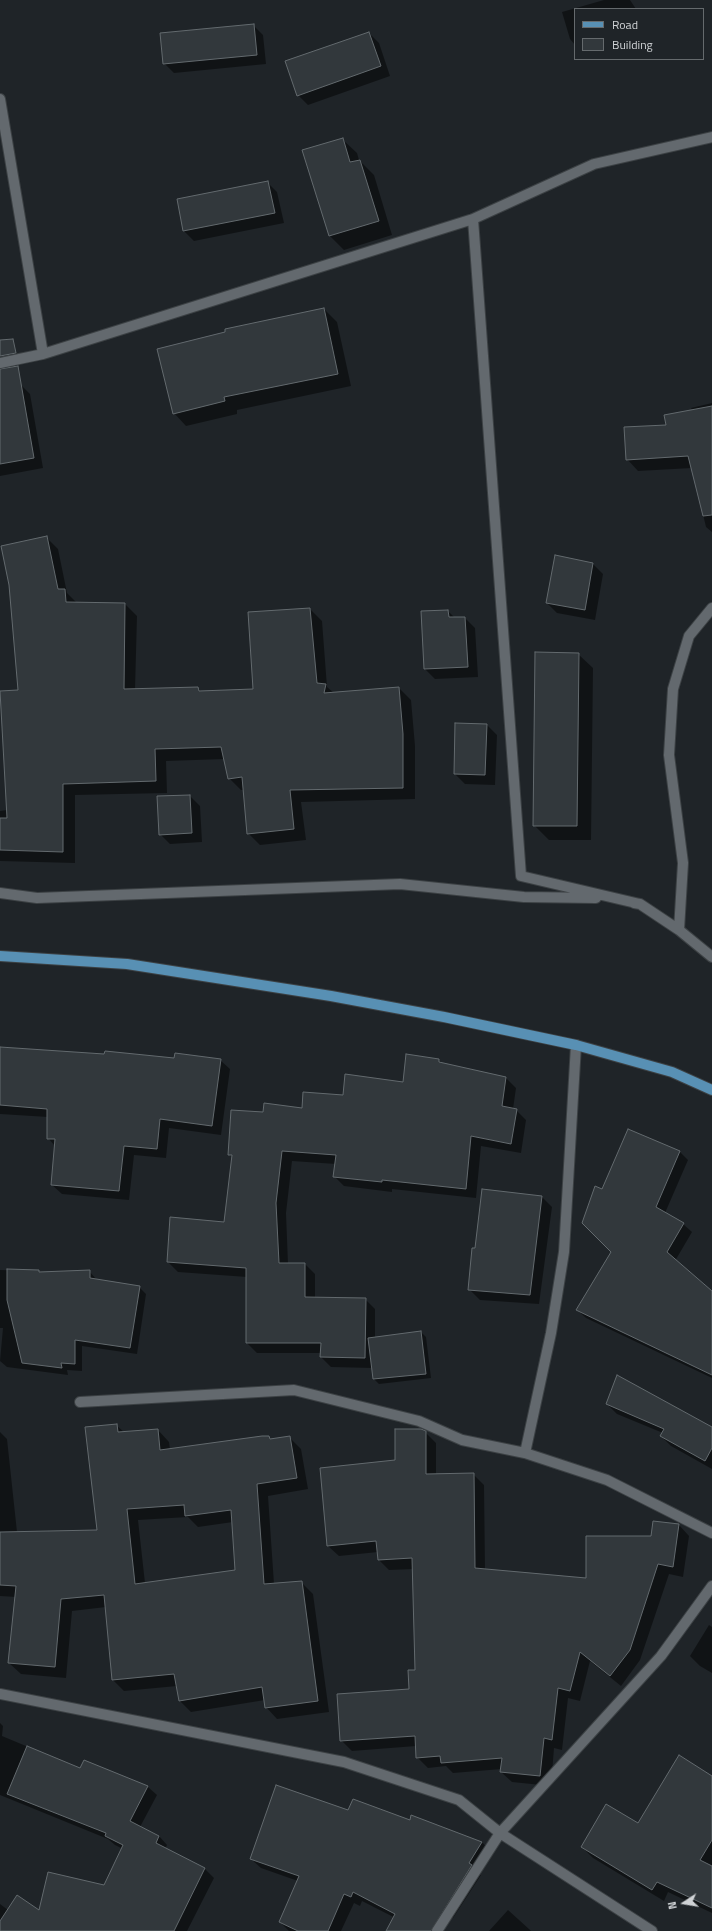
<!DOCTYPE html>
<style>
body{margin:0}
#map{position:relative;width:712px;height:1931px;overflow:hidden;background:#1f2428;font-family:"Titillium Web",sans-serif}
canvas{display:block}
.legend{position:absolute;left:574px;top:8px;width:130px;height:52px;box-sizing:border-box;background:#1f2428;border:1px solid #656a6d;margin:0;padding:5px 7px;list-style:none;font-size:12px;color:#cfd2d5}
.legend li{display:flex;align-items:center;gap:8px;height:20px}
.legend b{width:20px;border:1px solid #656a6d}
.north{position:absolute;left:664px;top:1883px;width:40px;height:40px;-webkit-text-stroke:3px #1f2428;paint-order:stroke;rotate:258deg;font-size:11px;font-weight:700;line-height:16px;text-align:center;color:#cfd2d5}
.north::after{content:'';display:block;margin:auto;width:14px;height:18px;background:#cfd2d5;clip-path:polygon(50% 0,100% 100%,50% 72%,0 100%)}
</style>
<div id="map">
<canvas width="712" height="1931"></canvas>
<ul class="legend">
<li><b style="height:5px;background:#5890b4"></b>Road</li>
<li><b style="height:11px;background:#32383c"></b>Building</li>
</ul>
<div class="north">N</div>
</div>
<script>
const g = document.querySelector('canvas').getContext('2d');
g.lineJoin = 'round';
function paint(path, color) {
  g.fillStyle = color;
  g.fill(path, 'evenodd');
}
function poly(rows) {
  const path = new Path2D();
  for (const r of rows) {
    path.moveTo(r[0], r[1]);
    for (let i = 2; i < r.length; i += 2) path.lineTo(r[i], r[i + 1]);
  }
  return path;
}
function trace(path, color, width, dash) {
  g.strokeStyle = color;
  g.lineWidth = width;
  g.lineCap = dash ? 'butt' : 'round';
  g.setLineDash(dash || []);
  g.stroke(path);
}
const shadow = poly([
 [604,0,630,0,636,9,575,9,575,45,570,39,562,12],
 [253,25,263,35,266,64,174,73,164,63],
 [369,33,379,43,390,76,308,105,298,95],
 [342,139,357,153,359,160,374,175,392,235,344,250,330,236],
 [267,182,277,192,284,223,194,241,184,231],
 [324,309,337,322,351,386,237,410,237,414,186,426,174,413,226,333,226,330],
 [20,384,30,394,43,468,0,476,0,387],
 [712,403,712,532,706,527,692,468,638,471,627,459,667,426,692,410,691,408],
 [46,537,58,549,67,593,77,603,125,604,137,616,135,690,198,688,202,692,254,690,310,609,322,621,327,687,334,693,399,688,411,700,415,746,415,799,301,802,306,840,260,845,248,833,244,790,241,790,229,778,225,759,166,761,167,793,75,795,75,863,0,861,0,811,7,810,19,691],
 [593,564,603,574,595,620,557,613,547,603],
 [448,611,455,618,465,618,475,628,478,677,435,679,425,669],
 [578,654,593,668,591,840,549,840,534,825],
 [487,725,497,735,495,785,465,784,455,774],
 [190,796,200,806,202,842,170,844,160,834],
 [0,1048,175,1059,220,1060,230,1069,221,1135,169,1128,166,1158,134,1155,129,1200,62,1194,52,1185,55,1146,48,1138,48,1117,0,1114],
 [439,1060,443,1064,506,1078,516,1088,513,1109,516,1110,526,1120,521,1153,481,1146,476,1198,392,1189,392,1192,344,1186,334,1176,336,1164,292,1161,286,1213,288,1264,305,1264,315,1274,315,1298,365,1299,375,1309,375,1338,421,1332,426,1337,431,1378,379,1384,374,1379,373,1368,331,1367,321,1357,321,1353,257,1353,247,1343,247,1277,178,1272,168,1262,225,1223,232,1157,229,1154,264,1113,303,1109,344,1096,404,1083],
 [679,1151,688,1160,665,1213,683,1224,692,1232,675,1261,712,1292,712,1378,586,1318,577,1310,613,1252,603,1190],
 [542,1197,552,1207,539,1304,480,1300,470,1290],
 [0,1270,39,1271,41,1273,89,1271,97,1280,139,1287,146,1294,137,1354,82,1346,82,1371,67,1370,68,1375,7,1367,0,1361,3,1328,0,1328],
 [607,1404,712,1431,712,1469,671,1446,661,1436,663,1433,617,1414],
 [116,1425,124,1432,158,1430,169,1442,170,1450,269,1437,272,1440,289,1437,301,1449,308,1489,268,1496,274,1584,301,1582,313,1594,329,1712,277,1719,266,1707,265,1700,191,1712,180,1701,177,1686,124,1691,112,1679,106,1607,72,1611,66,1678,21,1674,9,1663,16,1597,0,1596,0,1432,7,1439,17,1532,98,1531],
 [188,1517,198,1527,233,1522,236,1571,145,1583,138,1520],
 [425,1432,436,1443,436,1475,473,1474,484,1485,485,1570,587,1579,652,1537,679,1525,689,1536,683,1577,669,1574,640,1660,621,1686,590,1661,580,1701,568,1698,562,1750,554,1748,551,1786,512,1782,501,1772,502,1769,453,1773,446,1766,428,1768,417,1757,416,1746,352,1751,341,1740,410,1690,416,1671,414,1569,389,1570,379,1560,378,1552,339,1556,328,1546,396,1461],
 [709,1625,712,1627,712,1673,700,1666,690,1656],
 [0,1723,3,1726,2,1736,81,1769,84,1761,148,1787,157,1795,140,1827,159,1836,167,1845,165,1849,205,1869,214,1878,187,1931,0,1931,0,1904,8,1910,40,1912,105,1886,123,1849,115,1845,108,1839,0,1795],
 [712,1777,712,1913,668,1892,664,1901,593,1858,582,1847,638,1824],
 [349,1811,410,1821,412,1817,482,1842,491,1852,478,1873,481,1875,453,1918,432,1906,417,1929,362,1901,360,1906,354,1903,341,1931,289,1931,280,1922,298,1881,261,1868,251,1859],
 [508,1910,529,1929,531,1931,489,1931]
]);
const building = poly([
 [254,24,257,55,163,64,160,33,254,24],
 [369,32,381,66,297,96,285,61,369,32],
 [343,138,350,162,360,160,379,221,329,236,302,150,343,138],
 [268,181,275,213,183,231,177,199,268,181],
 [324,308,338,374,224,397,225,401,173,414,157,349,225,332,225,329,324,308],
 [13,339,16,353,0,356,0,340,13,339],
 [18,366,34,458,0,464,0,369,18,366],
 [712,406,712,515,703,516,688,456,626,460,624,427,666,425,664,415,712,406],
 [47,536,58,589,65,589,66,602,125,603,124,689,198,687,199,691,253,689,248,612,310,608,317,683,326,684,324,693,399,687,403,734,403,788,290,790,294,829,247,834,242,777,228,779,221,747,155,749,156,781,63,784,63,852,0,850,0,818,7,818,0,691,18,690,9,585,1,546,47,536],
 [555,555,593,563,585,610,546,603,555,555],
 [448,610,449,617,465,617,468,667,424,669,421,611,448,610],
 [535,652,579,653,577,826,533,826,535,652],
 [455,723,487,724,485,775,454,774,455,723],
 [190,795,192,833,159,835,157,796,190,795],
 [0,1047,104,1054,105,1051,174,1058,175,1053,221,1059,212,1126,160,1119,157,1149,124,1146,119,1191,51,1185,55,1139,47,1139,47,1109,0,1105,0,1047],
 [406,1054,439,1059,439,1062,506,1077,502,1106,517,1109,511,1144,471,1136,466,1189,382,1180,382,1182,333,1177,336,1155,282,1151,276,1203,279,1263,305,1263,305,1297,366,1298,365,1358,320,1357,321,1343,246,1343,246,1268,167,1262,170,1217,224,1222,232,1155,228,1155,231,1110,263,1112,264,1103,302,1108,303,1092,343,1095,345,1074,403,1082,406,1054],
 [628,1129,680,1151,656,1207,684,1223,667,1252,712,1291,712,1375,576,1310,611,1252,582,1223,595,1186,602,1189,628,1129],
 [482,1189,542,1196,530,1295,468,1290,472,1248,475,1248,482,1189],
 [7,1269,39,1270,39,1272,90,1270,90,1278,140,1286,130,1348,75,1340,75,1364,61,1363,62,1368,22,1363,7,1300,7,1269],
 [421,1331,426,1374,373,1379,368,1338,421,1331],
 [617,1375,712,1427,712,1448,705,1461,660,1436,664,1429,606,1404,617,1375],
 [117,1424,118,1432,158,1429,160,1450,262,1436,269,1436,270,1439,290,1436,297,1478,257,1484,264,1584,302,1581,318,1701,265,1708,262,1687,179,1701,174,1674,112,1680,104,1595,61,1599,55,1667,8,1663,16,1586,0,1585,0,1532,97,1530,85,1427,117,1424],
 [184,1505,185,1516,231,1510,235,1570,135,1584,127,1509,184,1505],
 [395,1429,421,1429,426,1431,426,1474,474,1473,475,1568,586,1578,586,1536,651,1536,653,1521,679,1524,673,1567,658,1564,630,1650,610,1676,580,1652,570,1691,558,1688,552,1740,544,1738,540,1776,500,1772,502,1758,441,1763,440,1756,416,1758,415,1736,340,1741,337,1694,409,1689,408,1670,415,1670,412,1558,378,1560,376,1541,327,1546,320,1468,395,1460,395,1429],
 [27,1746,80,1768,84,1760,148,1786,130,1821,159,1836,156,1843,205,1868,174,1931,0,1931,0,1921,17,1895,39,1910,48,1872,104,1885,123,1845,105,1836,106,1833,7,1794,27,1746],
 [679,1755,712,1776,712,1840,700,1860,712,1866,712,1908,657,1882,652,1890,581,1847,606,1804,638,1823,679,1755],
 [276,1785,348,1810,353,1799,410,1820,411,1815,482,1842,469,1863,472,1865,431,1931,386,1931,395,1914,353,1892,351,1897,344,1894,328,1931,298,1931,279,1922,299,1876,250,1859,276,1785]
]);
const minor = poly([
 [0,99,43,354],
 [473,219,521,876,640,904],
 [0,363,43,354,473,219,594,164,712,137],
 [0,893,37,898,400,884,524,897,596,898],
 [634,903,640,904,679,930,712,957],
 [679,930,683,863,669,755,673,689,689,636,712,608],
 [80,1402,294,1390,419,1421,462,1440,525,1453,607,1480,712,1533],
 [525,1453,551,1333,564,1252,576,1045],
 [0,1694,344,1762,459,1800,500,1833,652,1931],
 [437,1931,500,1833,661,1656,712,1586]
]);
const major = poly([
 [0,956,127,964,331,996,444,1017,576,1045,672,1072,712,1090]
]);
paint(shadow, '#0007');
paint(building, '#32383c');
trace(building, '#636a6e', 1);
trace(minor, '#3c4144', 12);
trace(major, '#3c4144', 12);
trace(minor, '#63696e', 10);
trace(major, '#5890b4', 10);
</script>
